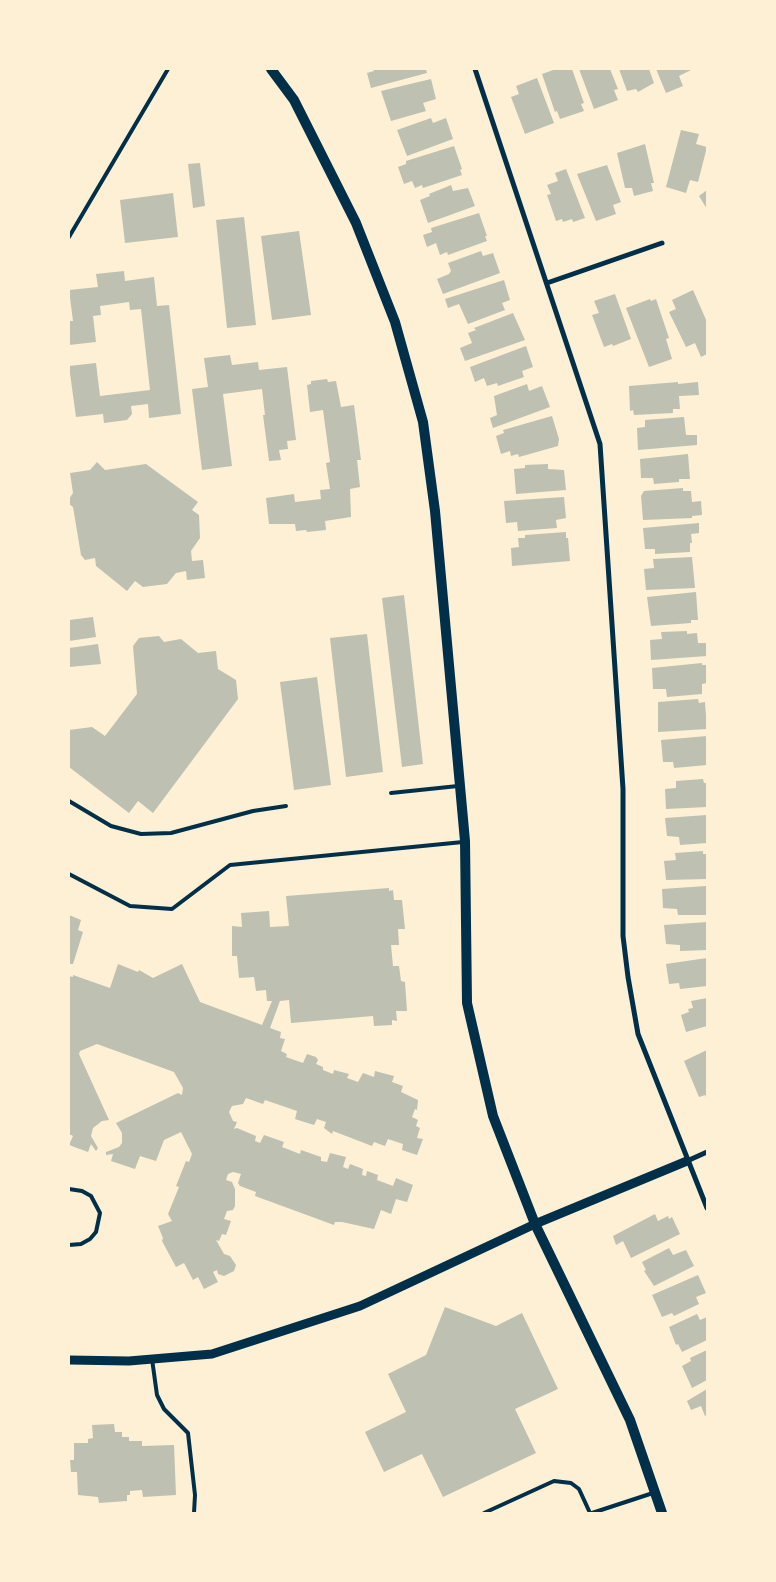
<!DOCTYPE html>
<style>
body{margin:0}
#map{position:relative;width:776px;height:1582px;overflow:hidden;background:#fdf0d5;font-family:"Alegreya Sans",sans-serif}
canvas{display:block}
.frame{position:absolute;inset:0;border:70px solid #fdf0d5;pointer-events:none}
</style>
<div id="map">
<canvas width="776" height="1582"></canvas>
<div class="frame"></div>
</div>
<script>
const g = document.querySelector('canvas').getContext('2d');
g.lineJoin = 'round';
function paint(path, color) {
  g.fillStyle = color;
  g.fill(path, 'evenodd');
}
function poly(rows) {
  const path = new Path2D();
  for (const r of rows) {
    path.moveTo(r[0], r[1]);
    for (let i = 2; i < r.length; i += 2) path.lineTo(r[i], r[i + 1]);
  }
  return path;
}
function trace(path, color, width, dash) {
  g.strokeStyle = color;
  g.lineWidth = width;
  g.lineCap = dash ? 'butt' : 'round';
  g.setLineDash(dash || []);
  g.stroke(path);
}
const building = poly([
 [373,69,426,69,427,73,371,88,367,73,374,71],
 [556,69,572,69,584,103,581,104,584,111,560,119,557,111,555,112,542,74],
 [579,69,610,69,618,89,614,90,618,100,594,109],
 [619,69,649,69,654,83,638,92,636,89,627,91],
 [656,69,693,69,679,76,683,86,666,93],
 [537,78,554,123,525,134,511,97,519,94,516,86],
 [431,79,436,99,423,103,426,111,391,121,381,91],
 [431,118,433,123,446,118,453,139,407,156,397,130],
 [681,130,699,134,696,144,707,147,698,182,690,180,686,193,666,187],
 [645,144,654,183,651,183,653,191,634,196,632,188,625,188,617,153],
 [454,146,462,169,460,170,462,175,423,188,422,185,415,188,412,181,404,184,398,167,406,164,406,161],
 [200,163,205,206,193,208,188,164],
 [607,165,621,202,613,205,616,214,596,221,577,174],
 [566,169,585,218,573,222,572,219,563,222,562,219,556,221,547,195,551,194,547,185,558,181,555,173],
 [451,185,453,191,468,188,475,206,428,223,420,200,430,196,429,194],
 [707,190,707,209,699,196],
 [173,193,178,237,125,243,120,200],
 [479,213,487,236,485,236,487,241,448,255,447,252,440,255,436,243,427,247,423,235,432,232,431,228],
 [244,217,256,325,227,328,216,220],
 [299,231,311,315,272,320,261,236],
 [481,251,483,256,493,253,500,273,443,294,437,279,449,274,451,271,448,263],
 [124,271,125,281,154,277,157,306,169,305,181,414,149,418,148,404,131,406,132,414,127,420,104,423,103,414,76,417,69,366,96,363,100,396,150,390,141,309,130,310,129,302,100,306,101,315,93,316,96,342,69,345,69,321,73,321,69,290,98,287,96,274],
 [504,280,510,300,502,303,505,310,468,324,459,304,448,308,445,299],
 [693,290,707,322,707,354,701,357,695,343,686,347,669,312,676,309,672,300],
 [615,294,631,339,613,346,612,344,604,347,592,315,599,313,594,301],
 [650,299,651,301,656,299,669,338,666,339,672,359,649,367,626,308],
 [513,313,525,340,465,361,460,348,472,343,468,333,476,330,474,328],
 [526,346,533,367,522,371,524,377,498,386,497,383,487,386,484,378,475,382,470,367],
 [230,355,232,365,258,362,259,370,287,367,296,440,287,441,288,449,279,450,281,460,269,461,263,415,265,415,262,389,223,394,232,466,202,470,192,389,208,387,204,358],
 [327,379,328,382,336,381,341,407,354,405,361,460,357,460,360,487,350,489,351,517,325,521,326,530,307,532,306,530,296,531,295,524,269,524,266,498,294,494,295,502,321,499,320,490,330,489,326,463,330,462,323,410,310,412,307,385,311,384,311,381],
 [678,382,678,384,698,382,699,395,679,396,680,409,673,409,673,413,634,415,633,410,630,411,629,386],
 [527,384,529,391,542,386,550,407,493,428,490,418,497,415,494,396],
 [552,416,559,439,558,446,519,457,518,454,511,456,510,451,501,454,496,436,504,433,503,430],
 [684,417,686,435,697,435,697,445,638,450,637,428,645,427,645,420],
 [688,454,690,479,679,479,679,482,654,484,653,478,641,478,640,459],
 [97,462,105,470,146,464,198,502,192,510,199,515,200,538,191,551,192,561,203,560,205,578,187,580,186,571,176,573,167,584,143,587,135,581,127,591,96,566,95,558,85,560,81,555,73,507,69,504,69,499,73,493,70,473,90,470],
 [548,464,548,469,564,470,566,490,516,494,514,469,525,468,525,465],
 [683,488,683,491,691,491,692,502,701,501,702,515,692,516,692,518,643,520,641,496,644,491],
 [564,497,566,518,556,520,557,528,518,531,517,522,506,523,504,501],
 [699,523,699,533,691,534,692,543,690,543,690,552,655,554,655,549,645,549,643,528],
 [566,532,566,538,568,538,570,561,512,566,511,548,519,547,518,538,525,538,525,535],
 [692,557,695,588,646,590,644,569,654,568,653,559],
 [696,592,698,620,691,620,691,623,651,626,647,597],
 [404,595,423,764,402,767,382,598],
 [93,617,96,637,69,641,69,620],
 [687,631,687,634,697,633,698,643,707,643,707,656,651,660,650,640,662,639,661,632],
 [367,634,383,772,346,777,330,638],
 [159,636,164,642,181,639,198,653,216,651,218,669,236,680,238,699,153,813,138,801,129,813,69,767,69,730,92,727,105,736,137,694,133,646,139,638],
 [98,644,101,664,69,667,69,648],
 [702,663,702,665,707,665,707,683,702,684,702,694,667,697,666,689,653,689,652,668],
 [317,677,331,785,294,790,280,682],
 [698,699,699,703,705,702,707,729,658,732,658,702],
 [707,736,707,765,674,768,673,762,663,762,661,740],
 [703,779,704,783,707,783,707,807,666,809,665,789,676,788,676,781],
 [707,815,707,843,680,845,679,837,667,836,665,818],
 [703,851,703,854,707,854,707,879,666,880,664,861,676,860,675,853],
 [706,886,707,915,678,915,677,909,663,908,662,889],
 [389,888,389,891,393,890,394,900,402,900,405,929,398,929,399,945,391,945,393,966,399,966,401,981,405,982,407,1011,396,1011,397,1021,392,1020,392,1025,374,1026,373,1016,291,1023,289,1000,280,1001,270,1028,281,1032,280,1038,285,1039,281,1051,287,1054,286,1057,303,1063,307,1054,316,1057,318,1060,316,1064,323,1067,323,1070,333,1074,334,1070,349,1074,347,1078,358,1082,363,1073,374,1077,375,1071,394,1076,392,1082,403,1086,401,1092,418,1100,417,1110,415,1109,412,1117,418,1120,416,1126,420,1128,417,1138,423,1139,417,1155,402,1150,403,1144,388,1139,385,1146,374,1142,372,1146,333,1131,332,1134,324,1128,326,1122,317,1119,314,1125,295,1119,297,1111,265,1100,263,1104,246,1098,243,1104,232,1106,229,1112,233,1121,237,1122,234,1129,237,1128,256,1136,255,1141,260,1143,264,1135,284,1142,282,1147,300,1154,301,1150,321,1157,321,1161,327,1162,330,1153,346,1157,343,1167,348,1169,350,1164,363,1169,362,1175,366,1176,367,1171,378,1175,377,1180,393,1186,396,1178,413,1185,407,1202,396,1199,391,1214,381,1210,374,1229,342,1222,335,1222,334,1225,255,1196,256,1192,240,1186,238,1183,241,1174,233,1172,228,1174,226,1180,232,1182,235,1189,235,1206,233,1210,227,1211,224,1219,231,1221,226,1235,222,1234,219,1241,216,1240,224,1254,230,1256,236,1265,234,1271,224,1276,218,1274,217,1270,213,1272,218,1282,204,1289,198,1277,193,1280,184,1263,176,1267,162,1241,163,1238,158,1226,172,1221,168,1214,179,1187,176,1186,186,1161,189,1162,192,1154,181,1132,164,1140,156,1161,140,1156,135,1169,111,1161,113,1154,106,1155,106,1152,119,1147,122,1143,122,1133,116,1123,178,1093,182,1095,183,1088,174,1072,97,1044,80,1051,79,1054,109,1120,102,1121,93,1128,91,1136,98,1148,96,1151,91,1144,88,1152,69,1145,73,1136,69,1134,69,976,73,977,73,975,110,988,118,964,138,972,139,970,153,978,182,964,200,1002,262,1025,272,1001,267,1001,266,990,256,991,254,977,239,978,237,956,232,956,232,926,242,927,241,913,269,911,270,927,289,926,286,896],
 [69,915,81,920,78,930,83,932,73,964,69,964],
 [707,922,707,950,680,951,680,945,666,944,664,925],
 [707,958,707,986,680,989,679,983,669,984,666,964],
 [707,998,707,1026,686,1032,681,1015,689,1012,688,1009,693,1008,691,1001],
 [707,1050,707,1099,705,1095,699,1097,684,1061],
 [655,1214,658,1221,668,1216,669,1219,672,1217,680,1234,631,1258,623,1241,616,1245,613,1236],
 [669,1248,673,1255,686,1250,694,1266,654,1286,644,1271,646,1270,642,1262],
 [698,1275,706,1293,696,1297,699,1304,674,1316,672,1313,662,1317,652,1295],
 [445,1307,496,1326,522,1313,558,1389,515,1409,536,1453,443,1497,422,1454,384,1472,365,1432,406,1412,388,1374,426,1355],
 [697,1314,700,1320,707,1317,707,1340,682,1352,678,1344,676,1345,669,1327],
 [707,1350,707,1380,692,1388,682,1366,691,1361,690,1358],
 [707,1389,707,1415,705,1416,701,1406,691,1410,687,1401],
 [114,1424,115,1432,122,1432,122,1437,129,1437,129,1441,142,1441,142,1446,174,1445,176,1495,143,1497,142,1490,130,1491,130,1495,127,1495,127,1501,99,1503,98,1497,78,1495,77,1472,71,1472,70,1460,74,1460,74,1443,88,1443,88,1439,93,1438,92,1425]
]);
const service = poly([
 [69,237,168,69],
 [391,793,458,786],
 [69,801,111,826,141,834,171,833,253,811,286,806],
 [69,874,130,906,172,909,230,865,463,842],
 [69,1189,82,1191,91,1196,100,1213,96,1232,90,1239,81,1244,69,1245],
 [152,1359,157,1395,164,1409,188,1433,195,1495,194,1513],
 [484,1513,554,1481,571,1483,579,1489,590,1513],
 [592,1513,653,1493]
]);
const minor = poly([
 [475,69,600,444,623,789,623,936,628,977,638,1034,707,1208],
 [547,283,662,243],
 [687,1161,707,1152]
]);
const tertiary = poly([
 [69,1360,129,1361,212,1354,360,1306,535,1224,687,1161]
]);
const secondary = poly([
 [271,69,294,100,356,223,395,322,423,422,435,511,465,841,467,1003,493,1116,535,1224,630,1420,662,1513]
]);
paint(building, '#bec0b2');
trace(service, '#003049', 4);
trace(minor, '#003049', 5);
trace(tertiary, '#003049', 9);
trace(secondary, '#003049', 10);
</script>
